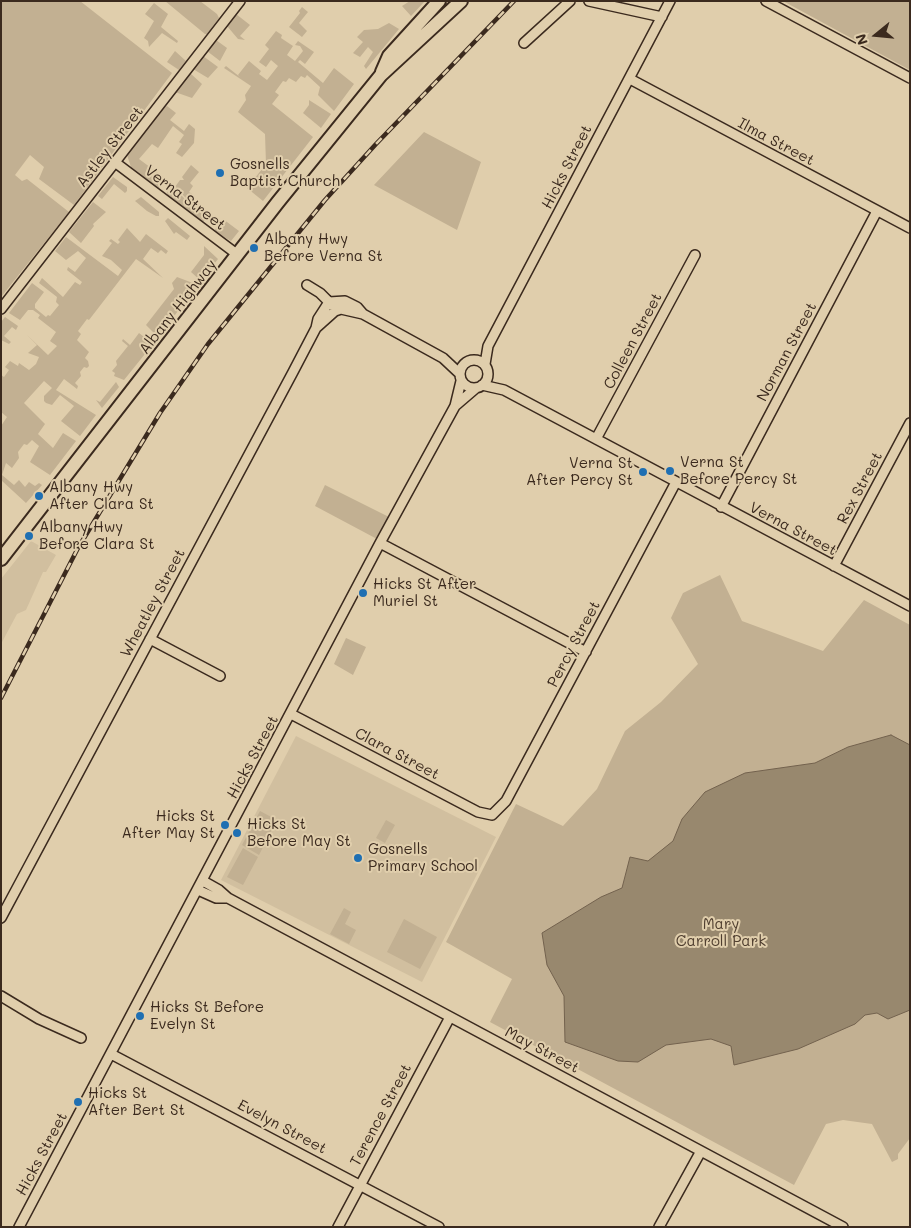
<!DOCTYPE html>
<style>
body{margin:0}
#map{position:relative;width:911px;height:1228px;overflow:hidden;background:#e0ceac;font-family:Mali,sans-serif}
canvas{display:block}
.frame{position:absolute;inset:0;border:2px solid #3b2a1e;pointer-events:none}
.north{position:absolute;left:851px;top:10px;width:50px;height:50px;-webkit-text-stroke:4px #e0ceac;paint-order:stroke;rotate:253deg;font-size:14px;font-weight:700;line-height:20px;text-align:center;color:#3b2a1e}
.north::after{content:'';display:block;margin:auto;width:18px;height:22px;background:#3b2a1e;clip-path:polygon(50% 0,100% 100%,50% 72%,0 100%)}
</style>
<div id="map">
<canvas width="911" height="1228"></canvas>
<div class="frame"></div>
<div class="north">N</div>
</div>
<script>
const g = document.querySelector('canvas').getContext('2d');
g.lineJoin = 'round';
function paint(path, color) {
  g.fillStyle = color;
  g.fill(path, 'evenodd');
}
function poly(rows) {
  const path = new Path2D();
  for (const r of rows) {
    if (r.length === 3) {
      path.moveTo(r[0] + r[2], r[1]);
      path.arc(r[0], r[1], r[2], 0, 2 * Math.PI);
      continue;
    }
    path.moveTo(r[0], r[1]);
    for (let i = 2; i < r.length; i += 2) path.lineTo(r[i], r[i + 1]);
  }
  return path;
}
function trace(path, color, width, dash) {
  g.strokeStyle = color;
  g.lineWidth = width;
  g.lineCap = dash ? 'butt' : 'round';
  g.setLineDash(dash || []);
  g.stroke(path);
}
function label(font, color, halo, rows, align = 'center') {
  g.font = font + ' Mali,sans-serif';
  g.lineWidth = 4;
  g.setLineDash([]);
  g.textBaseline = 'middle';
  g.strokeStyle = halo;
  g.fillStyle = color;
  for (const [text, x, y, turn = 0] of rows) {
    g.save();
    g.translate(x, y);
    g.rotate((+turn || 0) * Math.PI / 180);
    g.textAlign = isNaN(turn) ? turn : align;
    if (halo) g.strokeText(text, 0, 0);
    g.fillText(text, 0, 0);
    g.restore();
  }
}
const built = poly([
 [31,541,56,555,46,572,43,572,26,610,17,614,1,644,1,579],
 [296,736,496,837,422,982,221,880]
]);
const green = poly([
 [1,1,80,1,172,73,74,205,39,179,44,167,30,155,15,175,22,181,27,179,69,212,1,297],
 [165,1,200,1,217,14,219,18,207,34,205,34],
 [410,1,425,1,411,16,402,6],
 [783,1,910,1,910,70],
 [154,3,168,14,161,27,178,41,177,43,162,33,149,47,148,41,144,38,154,21,145,14],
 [302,7,308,12,299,23,307,31,302,37,289,27,300,13,299,11],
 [236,14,250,25,240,36,245,40,238,39,227,26],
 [389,23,399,29,366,69,364,66,373,52,368,47,360,57,353,53,363,42,357,37,364,30,378,29],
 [276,31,282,35,281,38,293,46,287,55,295,61,303,51,300,46,295,45,298,41,314,52,305,64,300,60,298,62,323,83,334,68,354,84,334,111,318,95,320,87,307,75,305,78,301,76,296,82,289,78,286,82,283,81,275,92,279,95,272,104,313,137,263,201,247,188,266,164,265,134,238,112,246,100,245,95,251,86,224,68,226,66,240,77,238,75,249,61,261,71,259,74,267,80,278,66,271,60,266,67,259,62,269,49,265,45],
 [216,40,227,48,220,61,207,51],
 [175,51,186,61,179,70,167,62],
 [203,56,218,67,208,78,193,69],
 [190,73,202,84,192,98,175,92],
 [309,100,331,114,321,128,303,113,309,105],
 [167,106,176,113,170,120,184,131,189,124,195,129,194,143,182,157,176,153,182,144,179,142,184,135,173,126,158,148,152,144,139,159,166,179,159,188,131,167,127,155,161,110],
 [424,132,481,162,457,230,374,185],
 [191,165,199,172,190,183,193,186,189,192,192,194,187,199,175,187,180,180,184,180,182,177],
 [113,177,127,187,127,191,125,193,114,184,102,199,98,196],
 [172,186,186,200,192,201,209,214,202,224,168,196,167,192],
 [141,197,159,212,159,216,156,216,147,211,135,201],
 [93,202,106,212,93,224,94,226,81,243,69,232],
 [168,218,190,236,187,240,176,232,174,234,165,221],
 [223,219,239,231,231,241,214,231],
 [127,228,140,242,146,234,168,251,166,254,161,250,158,253,151,248,143,259,163,278,136,259,89,320,87,319,78,331,81,334,77,340,89,352,85,358,88,361,89,366,87,368,84,367,80,372,81,376,75,383,78,386,77,389,64,379,56,390,96,415,80,436,61,421,74,406,60,395,52,405,46,403,44,401,44,396,52,388,44,381,24,403,45,424,38,434,53,448,63,433,76,441,50,475,30,462,39,446,32,440,27,445,24,444,18,452,19,458,12,468,6,463,2,475,14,485,19,480,25,487,29,482,35,486,39,483,42,485,26,503,1,480,1,426,7,417,1,412,1,375,4,377,9,370,5,367,10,361,18,366,19,363,29,370,36,364,39,357,28,353,37,345,27,335,48,355,57,346,50,341,56,332,38,318,40,315,33,310,28,310,20,320,9,313,32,283,44,292,35,304,35,308,46,317,48,315,50,316,59,305,56,302,57,297,39,283,42,278,63,297,75,282,80,285,82,282,67,270,68,267,75,272,86,258,78,251,66,260,55,251,66,237,118,276,122,270,111,260,102,256,112,243,109,241,111,239,118,244,120,242,118,240],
 [204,246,218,259,201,281,191,272,204,255],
 [177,277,198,285,158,337,146,325,174,289,172,283],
 [5,317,18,326,16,330,12,327,4,336,11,342,9,344,1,340,1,322],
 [139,333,153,344,124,380,114,376,115,373,112,371,117,365,116,361,128,346,122,341,123,339,130,345],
 [116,382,119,387,102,408,96,400,100,402],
 [325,485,389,517,377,539,315,506],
 [720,575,742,621,823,651,864,600,910,625,910,1138,898,1154,898,1159,892,1162,872,1124,843,1120,826,1124,794,1185,490,1022,512,979,446,942,516,804,563,826,597,789,625,731,661,702,698,664,671,618,683,593],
 [346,638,366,647,353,675,334,664],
 [260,811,277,820,259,855,242,845],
 [386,820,395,825,385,843,376,838],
 [243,848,258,857,243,885,227,877],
 [344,908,351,912,345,924,356,930,349,944,330,934],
 [404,919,437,937,420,969,387,952]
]);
const water = poly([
 [891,735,910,745,910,1010,888,1019,877,1013,865,1015,855,1024,798,1049,734,1065,731,1046,711,1039,666,1045,638,1062,618,1061,565,1042,564,996,547,965,542,933,601,897,622,888,630,857,648,861,673,841,682,819,705,792,745,773,815,763,848,747,891,735]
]);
const minor = poly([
 [589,1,662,17],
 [766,1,910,78],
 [524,43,570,1],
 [630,79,910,228],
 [116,163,238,255],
 [307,285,320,293,332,305],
 [329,302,345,301,357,307,363,314,443,358,459,373],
 [1,309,240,1],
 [316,328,335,311,341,309,363,314],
 [474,374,14],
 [485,364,488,346,670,1],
 [482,385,504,390,910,606],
 [455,406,476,388],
 [596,439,695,255],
 [721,507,877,211],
 [380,543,586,652],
 [834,566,910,423],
 [150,639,220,676],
 [291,714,478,812,492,815,506,801,676,482],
 [203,881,219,890,228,898,843,1227],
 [198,890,216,898,228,898],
 [1,918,293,372,316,328,318,319,329,302],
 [1,996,39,1019,81,1038],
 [111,1054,439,1227],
 [19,1227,380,543,455,406,461,381],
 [338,1227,450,1017],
 [659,1227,701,1151]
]);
const highway = poly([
 [382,72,389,56,439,1],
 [1,559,278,202,381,75,461,1]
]);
const rail = poly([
 [1,698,78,548,160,413,208,344,325,200,376,144,514,1]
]);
const markers = [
 [220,173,5,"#1f6fb2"],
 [254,248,5,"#1f6fb2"],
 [670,471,5,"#1f6fb2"],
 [643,472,5,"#1f6fb2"],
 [39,496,5,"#1f6fb2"],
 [29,536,5,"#1f6fb2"],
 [363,593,5,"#1f6fb2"],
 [225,825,5,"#1f6fb2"],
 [237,833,5,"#1f6fb2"],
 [358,858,5,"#1f6fb2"],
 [140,1016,5,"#1f6fb2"],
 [78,1102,5,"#1f6fb2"]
];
const streetNames = [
 ["Ilma Street",776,142,28],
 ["Astley Street",110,147,-52],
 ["Hicks Street",567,167,-63],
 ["Verna Street",185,198,37],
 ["Albany Highway",178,307,-52],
 ["Colleen Street",633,341,-62],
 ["Norman Street",787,352,-62],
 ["Rex Street",860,488,-62],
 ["Verna Street",793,529,28],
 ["Wheatley Street",153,603,-62],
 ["Percy Street",574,644,-62],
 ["Clara Street",397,754,28],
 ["Hicks Street",253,757,-62],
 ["May Street",542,1050,28],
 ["Terence Street",381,1115,-62],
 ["Evelyn Street",282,1127,28],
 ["Hicks Street",42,1154,-62]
];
const poiNames = [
 ["Gosnells",230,164],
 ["Baptist Church",230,181],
 ["Albany Hwy",264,239],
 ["Before Verna St",264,256],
 ["Verna St",680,462],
 ["Before Percy St",680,479],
 ["Verna St",633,463,"right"],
 ["After Percy St",633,480,"right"],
 ["Albany Hwy",49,487],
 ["After Clara St",49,504],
 ["Albany Hwy",39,527],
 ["Before Clara St",39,544],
 ["Hicks St After",373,584],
 ["Muriel St",373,601],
 ["Hicks St",215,816,"right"],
 ["After May St",215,833,"right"],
 ["Hicks St",247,824],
 ["Before May St",247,841],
 ["Gosnells",368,849],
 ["Primary School",368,866],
 ["Hicks St Before",150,1007],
 ["Evelyn St",150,1024],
 ["Hicks St",88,1093],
 ["After Bert St",88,1110]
];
const parkNames = [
 ["Mary",721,924],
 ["Carroll Park",721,941]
];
paint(built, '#d1bf9f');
paint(green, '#c2b092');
paint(water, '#98886e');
trace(water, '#73624e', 1);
trace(minor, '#3b2a1e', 12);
trace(highway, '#3b2a1e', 16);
trace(minor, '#e0ceac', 9);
trace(highway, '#e0ceac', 12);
trace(rail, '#3b2a1e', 4.5);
trace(rail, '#e0ceac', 2.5, [8]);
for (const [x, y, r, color] of markers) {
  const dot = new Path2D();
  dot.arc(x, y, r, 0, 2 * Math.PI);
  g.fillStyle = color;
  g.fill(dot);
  trace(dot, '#e0ceac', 2);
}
label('15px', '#3b2a1e', '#e0ceac', streetNames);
label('15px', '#3b2a1e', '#e0ceac', poiNames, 'left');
label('15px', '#4f3e2f', '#e0ceac', parkNames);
</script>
